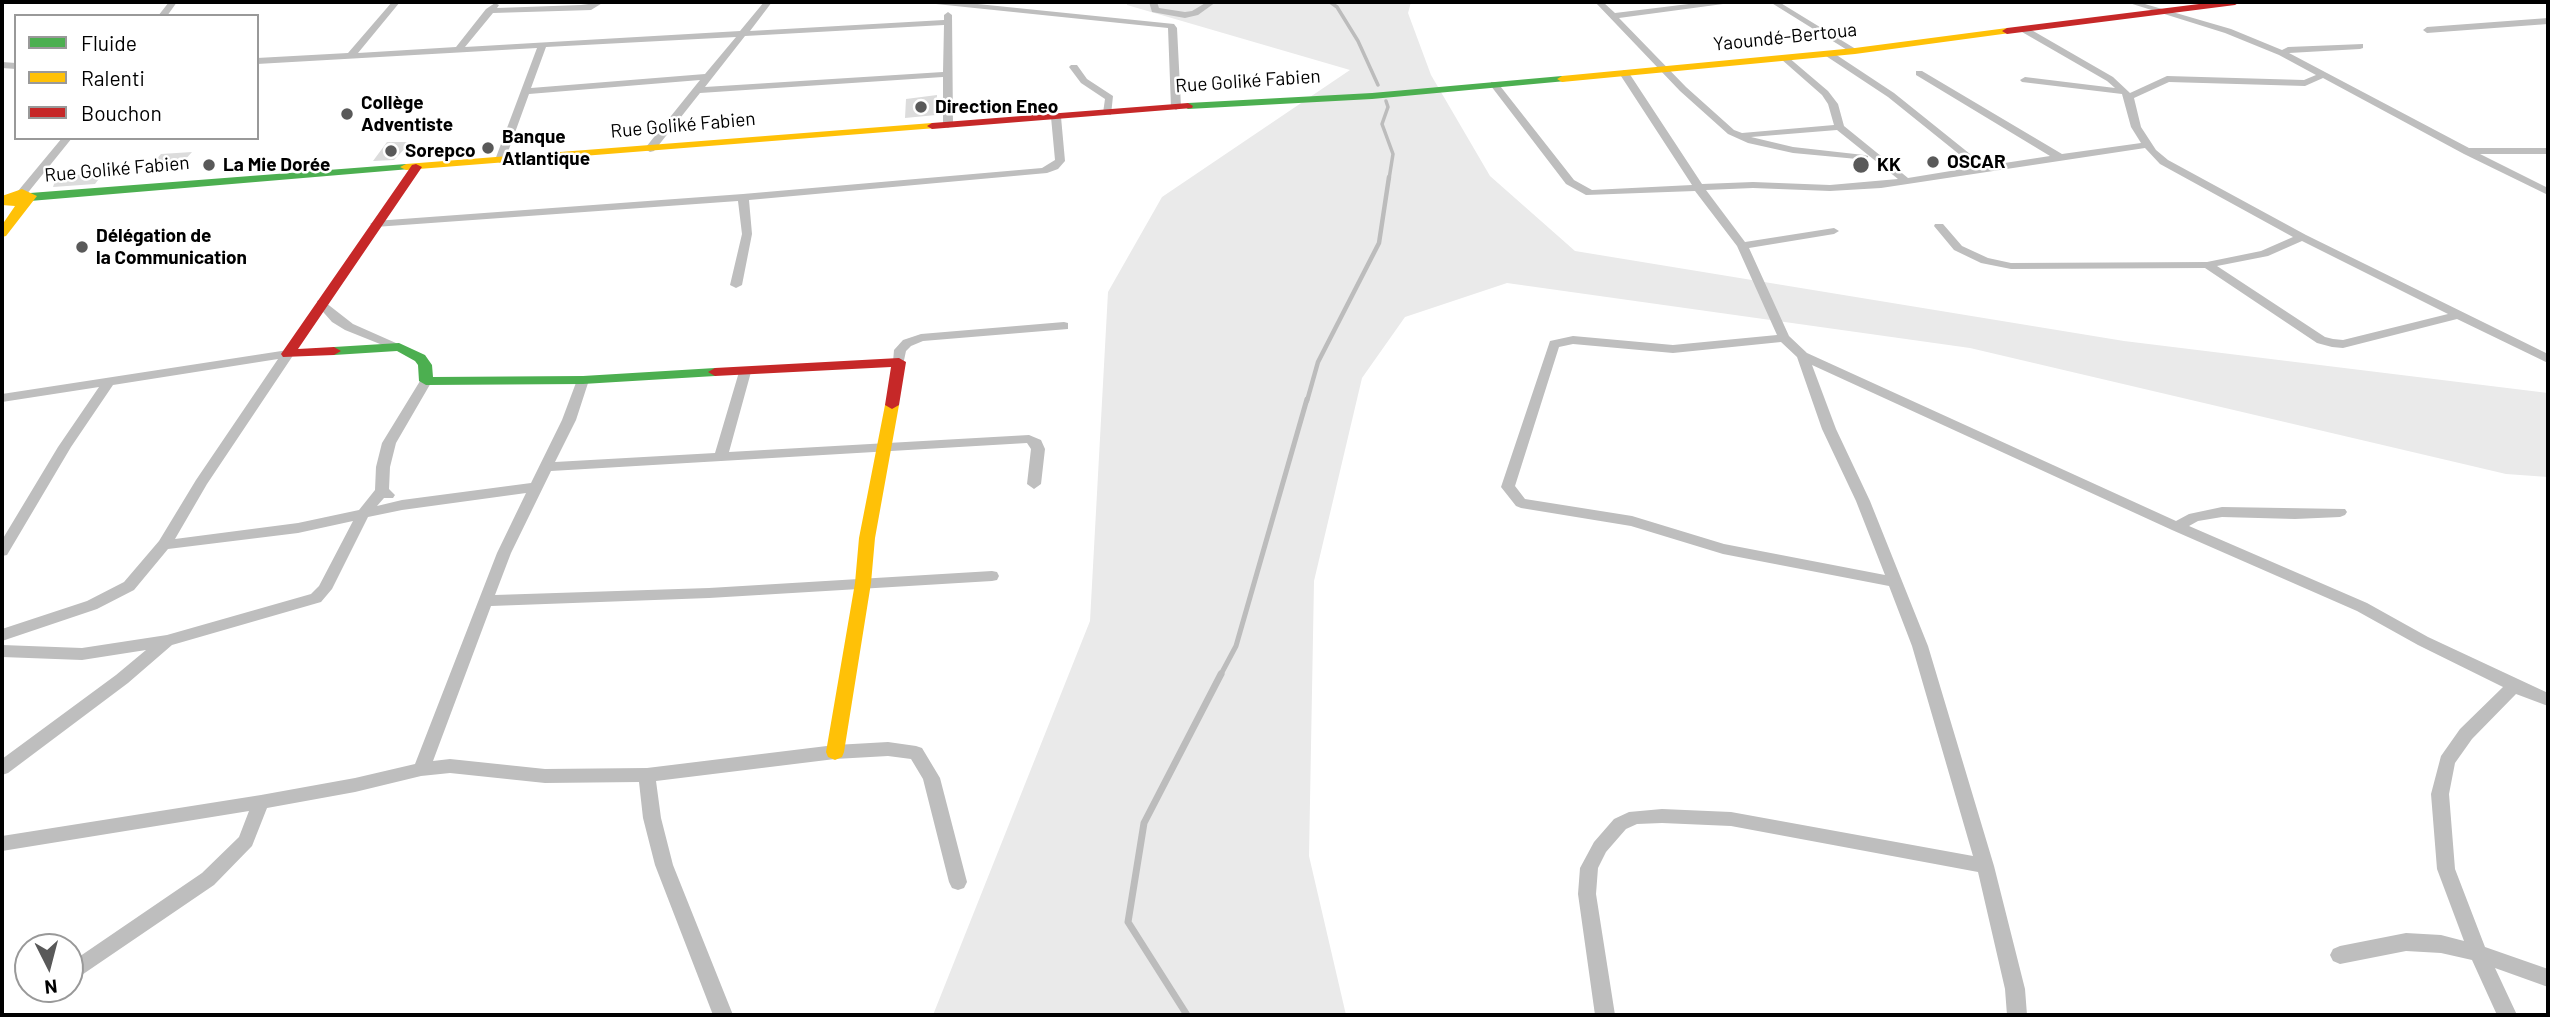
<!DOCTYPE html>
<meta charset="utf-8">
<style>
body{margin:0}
#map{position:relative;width:2550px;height:1017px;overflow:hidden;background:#fff;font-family:Barlow,sans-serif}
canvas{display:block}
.frame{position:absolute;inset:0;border:4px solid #000;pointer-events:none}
.legend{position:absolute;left:14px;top:14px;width:245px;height:126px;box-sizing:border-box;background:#fff;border:2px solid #999;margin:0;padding:9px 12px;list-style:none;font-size:21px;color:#000}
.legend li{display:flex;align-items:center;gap:14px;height:35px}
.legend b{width:35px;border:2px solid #999}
.north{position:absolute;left:14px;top:933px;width:70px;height:70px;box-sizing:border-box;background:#fff;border:2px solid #999;border-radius:50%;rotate:174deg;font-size:19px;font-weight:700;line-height:28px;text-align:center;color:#000}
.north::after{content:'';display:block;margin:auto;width:24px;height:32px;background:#595959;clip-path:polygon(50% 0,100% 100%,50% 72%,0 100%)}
</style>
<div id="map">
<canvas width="2550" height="1017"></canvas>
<div class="frame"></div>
<ul class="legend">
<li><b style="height:9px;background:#4caf50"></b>Fluide</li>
<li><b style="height:9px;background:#ffc107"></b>Ralenti</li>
<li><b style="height:9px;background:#c62828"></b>Bouchon</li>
</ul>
<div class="north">N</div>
</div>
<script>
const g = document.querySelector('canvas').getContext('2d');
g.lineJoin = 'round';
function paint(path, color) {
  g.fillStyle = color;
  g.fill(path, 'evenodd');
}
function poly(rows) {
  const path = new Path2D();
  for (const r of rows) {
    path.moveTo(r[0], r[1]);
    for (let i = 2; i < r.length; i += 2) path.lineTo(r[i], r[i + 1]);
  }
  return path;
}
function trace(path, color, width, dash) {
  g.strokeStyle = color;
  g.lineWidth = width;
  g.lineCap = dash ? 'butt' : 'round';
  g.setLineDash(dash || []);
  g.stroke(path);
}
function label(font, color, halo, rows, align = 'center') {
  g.font = font + ' Barlow,sans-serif';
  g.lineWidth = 5;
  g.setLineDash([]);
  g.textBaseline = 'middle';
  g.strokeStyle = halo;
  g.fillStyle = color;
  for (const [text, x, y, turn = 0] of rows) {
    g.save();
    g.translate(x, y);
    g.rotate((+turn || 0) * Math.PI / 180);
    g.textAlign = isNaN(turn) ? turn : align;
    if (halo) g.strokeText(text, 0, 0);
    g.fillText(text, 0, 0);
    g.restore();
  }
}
const green = poly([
 [1127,2,1411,2,1408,13,1431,75,1490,176,1575,251,2124,341,2548,393,2548,477,2506,474,1970,348,1507,283,1405,317,1362,378,1314,581,1309,856,1346,1015,933,1015,1090,621,1108,292,1162,197,1350,70,1127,5]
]);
const streamFar3 = poly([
 [1330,2,1337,7,1358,41,1378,85],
 [1386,101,1388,107,1382,124,1393,154,1389,179]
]);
const streamFar2 = poly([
 [1307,401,1318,362,1379,243,1389,177]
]);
const streamFar1 = poly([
 [1220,676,1236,646,1307,399]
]);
const stream = poly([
 [1187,1015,1128,922,1144,823,1221,674]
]);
const building = poly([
 [937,95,936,115,905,118,906,99],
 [387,142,411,142,394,160,373,161],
 [192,152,175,171,144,173,161,154],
 [105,171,95,184,53,187,56,178]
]);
const street = poly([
 [169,2,177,2,167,16,158,16,169,2],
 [392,2,400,2,358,53,456,47,486,9,495,3,499,5,497,8,581,5,604,2,591,10,493,13,465,47,740,31,764,2,772,2,750,31,944,20,944,15,948,12,952,15,953,125,948,128,943,125,943,77,700,93,654,151,650,152,645,149,646,147,700,80,529,94,505,160,500,163,495,160,537,48,257,64,257,58,348,53,392,2],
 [944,25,943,72,705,87,745,36,944,25],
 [736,37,705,74,531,88,546,47,736,37],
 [932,2,958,2,1174,24,1177,28,1181,107,1176,110,1171,107,1168,28,936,4,932,2],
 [1149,2,1157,2,1159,8,1185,12,1192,11,1207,2,1216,2,1198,15,1185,18,1152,12,1149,2],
 [1595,2,1603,2,1615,13,1705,2,1727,2,1723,4,1619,18,1686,87,1734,130,1742,133,1834,125,1828,104,1822,95,1781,59,1788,57,1828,91,1838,104,1844,126,1908,178,1975,167,1888,97,1826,56,1826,52,1832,52,1894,93,1985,166,2050,156,1916,75,1916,71,1922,71,2062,154,2141,143,2131,127,2122,94,2022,82,2020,80,2025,77,2115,88,2107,81,2022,32,2022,28,2028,28,2113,77,2130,93,2167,76,2304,80,2316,75,2279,55,2225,33,2126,2,2138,2,2231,29,2282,50,2288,47,2363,44,2363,48,2360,49,2289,53,2469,148,2548,148,2548,154,2480,154,2548,188,2548,195,2464,154,2323,78,2305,86,2169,82,2134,98,2141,127,2156,150,2168,160,2306,235,2548,354,2548,363,2457,319,2343,348,2332,347,2317,343,2205,268,2011,269,1981,263,1954,250,1934,226,1935,224,1943,224,1962,246,1988,258,2011,263,2207,262,2261,251,2293,237,2160,164,2145,148,1881,188,1830,191,1753,188,1706,190,1745,242,1834,228,1839,231,1834,234,1749,248,1789,336,1807,353,2176,521,2189,514,2222,507,2345,509,2347,512,2345,515,2340,517,2295,519,2222,517,2198,521,2189,526,2367,603,2428,637,2548,693,2548,706,2516,694,2472,739,2455,763,2449,794,2455,869,2485,947,2548,969,2548,987,2495,968,2517,1015,2497,1015,2472,960,2441,953,2406,951,2340,964,2333,961,2330,955,2333,949,2340,946,2406,933,2441,935,2464,941,2437,869,2431,794,2441,756,2460,729,2503,687,2418,645,2357,611,2172,530,1812,365,1836,429,1870,501,1928,646,1994,866,2025,989,2027,1015,2007,1015,2005,989,1978,872,1731,826,1662,823,1637,824,1626,829,1606,852,1598,868,1596,894,1615,1015,1595,1015,1578,894,1580,868,1594,842,1614,819,1629,812,1662,809,1731,812,1973,856,1912,646,1889,586,1723,554,1631,526,1521,508,1516,506,1501,487,1550,341,1573,336,1673,345,1777,335,1737,246,1695,191,1586,195,1566,184,1491,86,1491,82,1497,82,1574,180,1592,190,1692,185,1619,73,1624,70,1629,73,1702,184,1753,182,1830,185,1898,179,1837,130,1751,137,1793,147,1864,155,1868,156,1868,160,1793,153,1748,143,1728,134,1680,91,1595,2],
 [2302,241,2448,314,2343,340,2333,339,2325,337,2217,266,2268,256,2302,241],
 [1781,342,1797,357,1822,429,1856,501,1885,575,1724,544,1632,516,1525,499,1515,486,1559,347,1573,344,1673,353,1781,342],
 [1770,2,1779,2,1859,51,1852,53,1770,2],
 [2548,18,2548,24,2427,33,2423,30,2427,27,2548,18],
 [2,62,16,63,16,69,2,68,2,62],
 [1071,65,1077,65,1087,79,1113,96,1111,115,1103,113,1105,99,1081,83,1069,67,1071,65],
 [1056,114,1061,117,1065,161,1058,169,1047,173,749,200,752,234,742,285,736,288,730,285,742,234,738,201,375,227,370,224,375,221,743,194,1042,168,1055,160,1051,117,1056,114],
 [62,138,72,138,26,195,18,195,18,191,62,138],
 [321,299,353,324,405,347,399,351,395,350,345,330,332,322,317,305,317,301,321,299],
 [1064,322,1068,323,1068,329,923,341,911,346,906,351,903,365,895,365,893,362,894,350,903,340,921,334,1064,322],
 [288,350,294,354,207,484,175,539,298,523,359,510,375,490,376,467,382,443,420,381,426,377,432,381,396,443,390,467,389,489,395,495,393,498,384,498,377,506,402,500,531,483,562,420,577,380,583,376,589,380,576,420,555,462,715,453,739,372,745,368,751,372,729,452,1029,435,1041,440,1045,449,1041,484,1034,489,1027,484,1031,449,1027,443,551,471,511,553,495,595,709,588,992,571,997,572,999,576,997,580,992,581,709,598,491,606,433,761,450,759,545,769,647,768,835,745,888,742,916,746,922,748,940,778,967,882,964,888,958,890,952,888,949,882,923,779,911,759,888,756,835,759,656,781,661,818,673,865,733,1015,713,1015,655,865,643,818,639,782,545,783,450,773,421,776,355,792,267,808,252,846,214,885,70,983,70,963,202,873,239,837,249,811,2,851,2,836,261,795,355,778,415,764,497,553,526,493,402,510,368,517,332,589,321,602,172,645,128,683,8,773,2,775,2,759,116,675,146,650,82,660,2,657,2,645,82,648,167,635,311,594,319,586,353,521,298,533,168,549,134,590,97,609,2,641,2,629,87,601,124,582,159,541,196,480,278,359,113,385,71,447,7,555,2,556,2,540,58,447,99,387,2,402,2,394,288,350]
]);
const fast = poly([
 [1562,76,1567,79,1566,81,1372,99,1188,109,1183,106,1188,103,1372,93,1562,76],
 [406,164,412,167,410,169,30,201,24,197,30,193,406,164],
 [399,343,425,355,432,365,433,377,583,376,715,368,722,372,715,376,583,384,426,385,419,381,418,365,415,361,397,351,334,355,327,351,334,347,399,343]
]);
const slow = poly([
 [2007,28,2010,29,2010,33,1855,54,1562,82,1557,79,1562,76,1855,48,2007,28],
 [932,123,936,124,936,128,406,170,400,167,406,164,932,123],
 [22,189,37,196,6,236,2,237,2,225,15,206,2,205,2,196,22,189],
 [892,401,899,405,875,538,871,583,844,752,842,757,835,760,828,757,826,752,855,583,859,538,885,405,892,401]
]);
const jam = poly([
 [2215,2,2240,2,2235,5,2007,34,2002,31,2007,28,2215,2],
 [1188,103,1193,106,1192,108,932,129,927,126,932,123,1188,103],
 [416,164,422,167,298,349,334,347,341,351,334,355,283,357,281,354,412,165,416,164],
 [899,358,906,362,899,405,892,409,885,405,891,367,715,376,708,372,715,368,899,358]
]);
const markers = [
 [921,107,7,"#595959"],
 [347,114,7,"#595959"],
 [488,148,7,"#595959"],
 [391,151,7,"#595959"],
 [1933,162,7,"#595959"],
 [209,165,7,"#595959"],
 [1861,165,9,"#595959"],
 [82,247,7,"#595959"]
];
const farStreetnames = [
 ["Yaoundé-Bertoua",1785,37,-6],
 ["Rue Goliké Fabien",1248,81,-4],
 ["Rue Goliké Fabien",683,125,-5],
 ["Rue Goliké Fabien",117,169,-5]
];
const farPoinames = [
 ["Collège",361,103],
 ["Adventiste",361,125],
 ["Direction Eneo",935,107],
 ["Banque",502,137],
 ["Atlantique",502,159],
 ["Sorepco",405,151],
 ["OSCAR",1947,162],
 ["La Mie Dorée",223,165],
 ["KK",1877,165],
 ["Délégation de",96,236],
 ["la Communication",96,258]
];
paint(green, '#eaeaea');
trace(streamFar3, '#bcbcbc', 3.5);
trace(streamFar2, '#bcbcbc', 4.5);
trace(streamFar1, '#bcbcbc', 5);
trace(stream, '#bcbcbc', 7);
paint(building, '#dcdcdc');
paint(street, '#bebebe');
paint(fast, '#4caf50');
paint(slow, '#ffc107');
paint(jam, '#c62828');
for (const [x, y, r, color] of markers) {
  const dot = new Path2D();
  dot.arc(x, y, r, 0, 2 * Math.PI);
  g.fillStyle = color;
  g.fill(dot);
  trace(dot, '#fff', 2.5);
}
label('19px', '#000', '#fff', farStreetnames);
label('bold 19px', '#000', '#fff', farPoinames, 'left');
</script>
